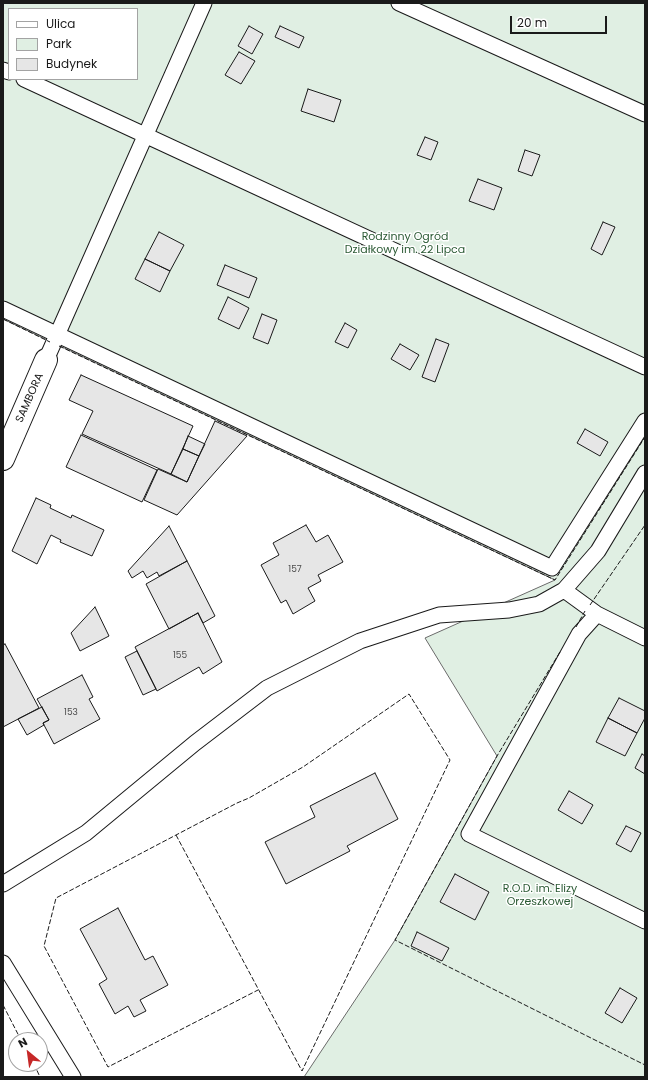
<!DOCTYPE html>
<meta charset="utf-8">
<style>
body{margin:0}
#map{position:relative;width:648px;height:1080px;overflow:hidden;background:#fff;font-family:Poppins,sans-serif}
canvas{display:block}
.frame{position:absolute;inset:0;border:4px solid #1a1a1a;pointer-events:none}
.legend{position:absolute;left:8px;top:8px;width:130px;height:72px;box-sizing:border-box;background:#fff;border:1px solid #a3a3a3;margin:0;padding:5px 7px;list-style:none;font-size:12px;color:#1a1a1a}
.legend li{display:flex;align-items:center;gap:8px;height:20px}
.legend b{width:20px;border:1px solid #a3a3a3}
.north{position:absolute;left:8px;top:1032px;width:40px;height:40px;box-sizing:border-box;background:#fff;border:1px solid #a3a3a3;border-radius:50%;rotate:331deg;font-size:11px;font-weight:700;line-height:16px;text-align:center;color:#1a1a1a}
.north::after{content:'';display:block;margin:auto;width:14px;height:18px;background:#c62828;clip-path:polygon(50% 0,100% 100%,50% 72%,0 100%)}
.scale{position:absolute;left:510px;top:16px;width:97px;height:18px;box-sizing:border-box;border:2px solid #1a1a1a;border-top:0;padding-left:5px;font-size:12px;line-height:14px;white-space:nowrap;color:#1a1a1a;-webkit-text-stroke:3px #fff;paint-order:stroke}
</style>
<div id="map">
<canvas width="648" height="1080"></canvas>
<div class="frame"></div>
<ul class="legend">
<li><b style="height:5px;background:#fff"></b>Ulica</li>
<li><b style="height:11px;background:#e0efe3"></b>Park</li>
<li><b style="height:11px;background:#e6e6e6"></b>Budynek</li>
</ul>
<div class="north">N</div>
<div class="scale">20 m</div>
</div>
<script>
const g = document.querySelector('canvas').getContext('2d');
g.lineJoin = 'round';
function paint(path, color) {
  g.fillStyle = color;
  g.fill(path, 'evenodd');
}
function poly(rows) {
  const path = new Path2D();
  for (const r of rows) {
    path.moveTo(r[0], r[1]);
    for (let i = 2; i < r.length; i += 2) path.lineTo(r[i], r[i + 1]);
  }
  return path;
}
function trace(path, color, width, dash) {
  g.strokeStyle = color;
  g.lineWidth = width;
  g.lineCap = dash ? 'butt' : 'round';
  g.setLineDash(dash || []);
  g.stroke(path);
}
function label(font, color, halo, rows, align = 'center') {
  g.font = font + ' Poppins,sans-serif';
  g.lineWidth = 3;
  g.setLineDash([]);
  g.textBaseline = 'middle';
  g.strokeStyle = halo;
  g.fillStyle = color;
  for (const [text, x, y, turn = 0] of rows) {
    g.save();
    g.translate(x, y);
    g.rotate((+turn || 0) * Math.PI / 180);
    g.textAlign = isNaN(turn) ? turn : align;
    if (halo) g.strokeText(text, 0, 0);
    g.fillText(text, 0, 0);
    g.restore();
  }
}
const green = poly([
 [3,3,645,3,645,1077,304,1077,395,940,497,756,425,638,555,580,3,319,3,3],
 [9,9,137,9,137,79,9,79,9,9]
]);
const building = poly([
 [249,26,263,34,252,54,238,46,249,26],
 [280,26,304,37,299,48,275,37,280,26],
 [239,52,255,61,241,84,225,75,239,52],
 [308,89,341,100,334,122,301,111,308,89],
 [425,137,438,142,431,160,417,155,425,137],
 [525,150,540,155,532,176,518,171,525,150],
 [478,179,502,188,494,210,469,201,478,179],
 [603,222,615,227,602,255,591,249,603,222],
 [159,232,184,245,170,271,145,259,159,232],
 [145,259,170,271,160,292,135,279,145,259],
 [225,265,257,278,249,298,217,285,225,265],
 [228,297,249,308,239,329,218,319,228,297],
 [262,314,277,320,268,344,253,338,262,314],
 [345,323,357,330,348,348,335,342,345,323],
 [436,339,449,344,435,382,422,377,436,339],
 [400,344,419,355,410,370,391,359,400,344],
 [81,375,193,426,171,474,82,434,93,411,69,400,81,375],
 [215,421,247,436,177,515,144,500,158,469,187,482,215,421],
 [585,429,608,442,600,456,577,443,585,429],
 [81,435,157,470,142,502,66,467,81,435],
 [188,436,205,444,199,456,183,449,188,436],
 [183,449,199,456,187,482,171,474,183,449],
 [36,498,51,505,50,508,71,518,72,515,104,530,92,556,60,542,61,540,51,535,37,564,12,551,36,498],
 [306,525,316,542,328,535,343,562,318,575,321,581,308,588,315,601,293,614,286,600,281,603,261,565,279,555,273,543,306,525],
 [169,526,187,561,159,576,157,572,147,578,143,571,132,578,128,571,169,526],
 [187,561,215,616,203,623,198,613,169,629,146,584,187,561],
 [95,607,109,636,80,651,71,633,95,607],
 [198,613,222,662,203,674,199,667,157,691,135,647,198,613],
 [5,644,39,708,3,727,3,645,5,644],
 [137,651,156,689,143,695,125,657,137,651],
 [82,675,93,697,89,699,100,719,54,744,44,725,43,723,49,720,37,699,82,675],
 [619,698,645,711,645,718,637,733,608,718,619,698],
 [42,707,49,720,43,723,44,725,27,735,18,719,42,707],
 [608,718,637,733,625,756,596,742,608,718],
 [642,754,645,756,645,774,635,768,642,754],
 [375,773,398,819,347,846,350,851,286,884,265,842,315,817,310,806,375,773],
 [569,791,593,805,582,824,558,810,569,791],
 [626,826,641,833,631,852,616,844,626,826],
 [455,874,489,892,475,920,440,902,455,874],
 [118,908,145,960,153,956,168,985,140,1000,146,1011,134,1017,128,1006,115,1014,99,984,107,979,80,929,118,908],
 [417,932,449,948,442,961,411,946,417,932],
 [620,988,637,998,622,1023,605,1013,620,988]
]);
const lane = poly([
 [399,3,645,114],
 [3,70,9,72],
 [24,79,645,367],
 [3,309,552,568,645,421],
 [46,360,204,3],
 [564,590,597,614,645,638],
 [597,614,579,634,469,834,645,921],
 [3,884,86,833,195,743,267,688,360,641,439,615,509,610,539,604,564,590,598,551,645,473],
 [3,963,73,1077]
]);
const street = poly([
 [3,459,46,360]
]);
const fence = poly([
 [3,319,50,342],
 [59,346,555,580,645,437],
 [590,605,645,525],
 [576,627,585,611],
 [560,652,497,756,395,940,645,1065],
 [176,835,302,1071,450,760,409,694,303,767,249,798,237,803,56,898,44,946,108,1067,258,990],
 [3,1005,21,1040],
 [34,1064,40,1077]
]);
const numberNames = [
 ["157",295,570],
 ["155",180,656],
 ["153",71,713]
];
const parkNames = [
 ["Rodzinny Ogród",405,237],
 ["Działkowy im. 22 Lipca",405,250],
 ["R.O.D. im. Elizy",540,889],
 ["Orzeszkowej",540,902]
];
const streetNames = [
 ["SAMBORA",30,398,-66]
];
paint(green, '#e0efe3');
trace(green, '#6a6a6a', 1);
paint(building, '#e6e6e6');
trace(building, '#1a1a1a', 1);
trace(lane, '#1a1a1a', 17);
trace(street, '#1a1a1a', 24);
trace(lane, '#fff', 15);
trace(street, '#fff', 22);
trace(fence, '#1a1a1a', 1, [5, 2]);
label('9px', '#4d4d4d', null, numberNames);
label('11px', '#2b5a34', '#fff', parkNames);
label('11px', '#1a1a1a', '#fff', streetNames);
</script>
